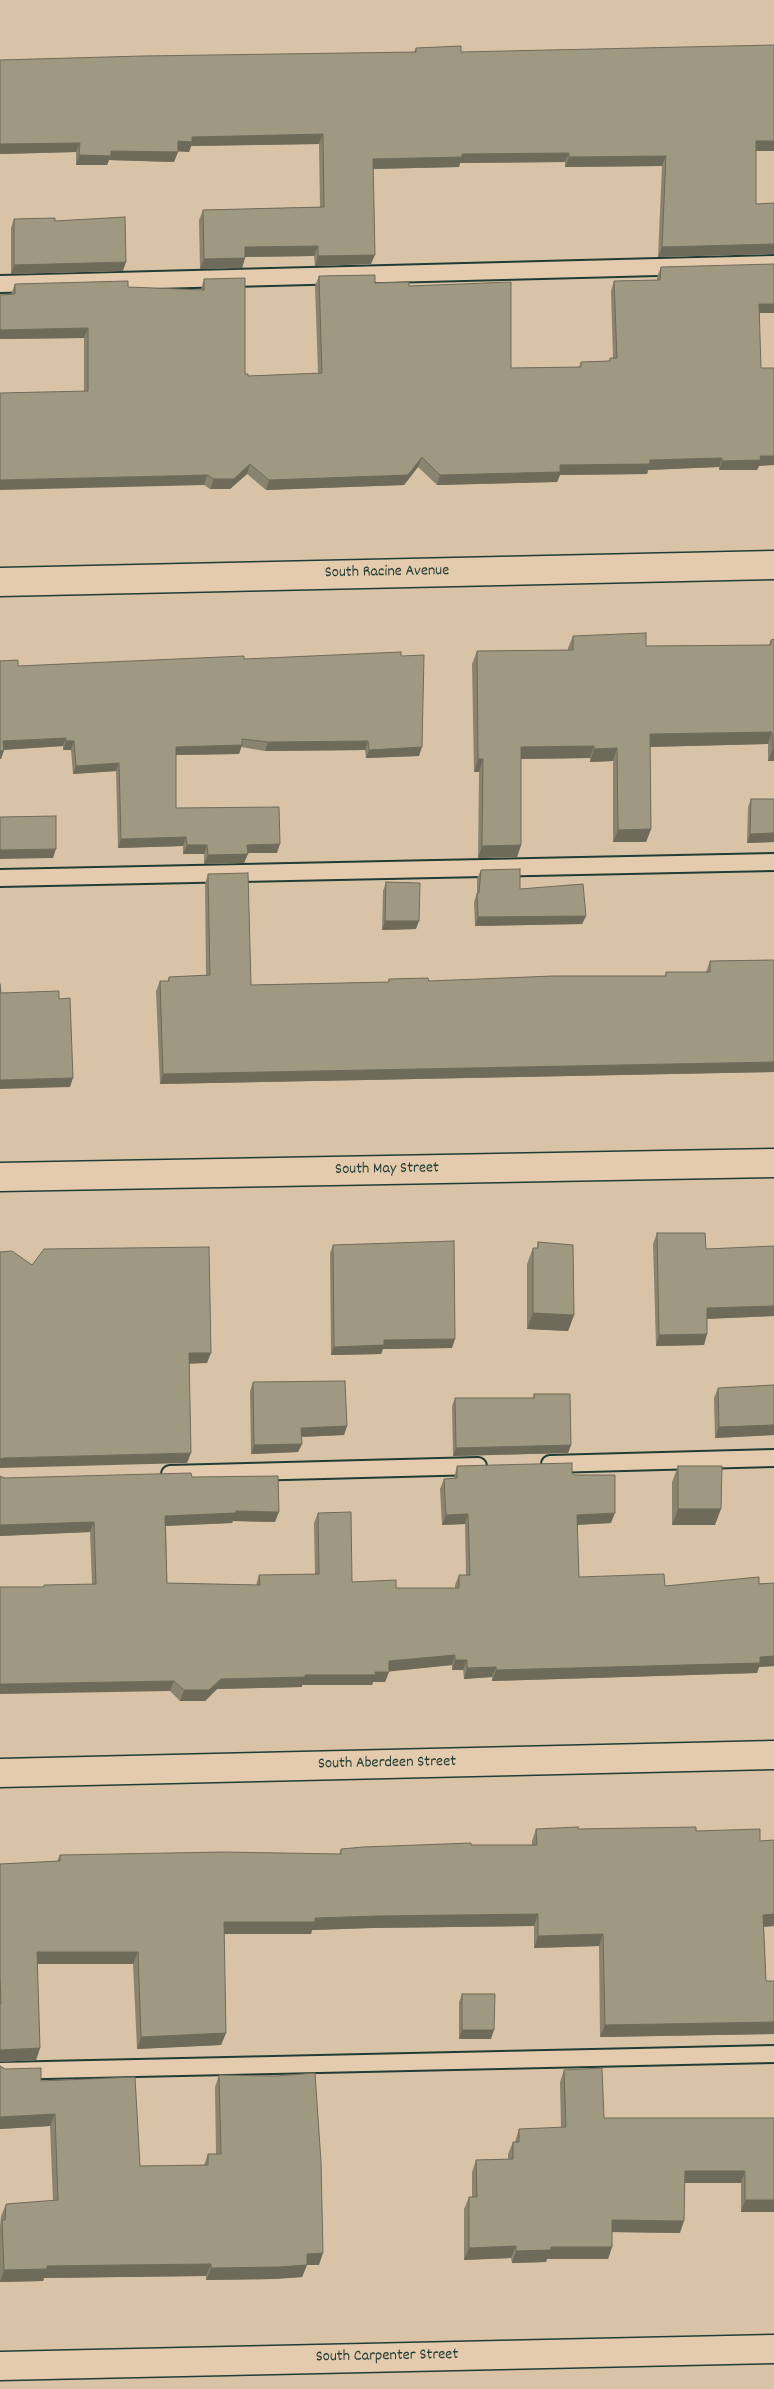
<!DOCTYPE html>
<style>
body{margin:0}
canvas{display:block;background:#d9c3a6}
</style>
<canvas width="774" height="2389"></canvas>
<script>
const g = document.querySelector('canvas').getContext('2d');
g.lineJoin = 'round';
function poly(rows) {
  const path = new Path2D();
  for (const r of rows) {
    path.moveTo(r[0], r[1]);
    for (let i = 2; i < r.length; i += 2) path.lineTo(r[i], r[i + 1]);
  }
  return path;
}
function trace(path, color, width, dash) {
  g.strokeStyle = color;
  g.lineWidth = width;
  g.lineCap = dash ? 'butt' : 'round';
  g.setLineDash(dash || []);
  g.stroke(path);
}
function paint(path, color) {
  g.fillStyle = color;
  g.fill(path, 'evenodd');
}
function label(font, color, halo, rows, align = 'center') {
  g.font = font + ' Dekko,sans-serif';
  g.lineWidth = 4;
  g.setLineDash([]);
  g.textBaseline = 'middle';
  g.strokeStyle = halo;
  g.fillStyle = color;
  for (const [text, x, y, turn = 0] of rows) {
    g.save();
    g.translate(x, y);
    g.rotate((+turn || 0) * Math.PI / 180);
    g.textAlign = isNaN(turn) ? turn : align;
    if (halo) g.strokeText(text, 0, 0);
    g.fillText(text, 0, 0);
    g.restore();
  }
}
const service = poly([
 [0,284,774,264],
 [0,878,774,862],
 [550,1464,774,1458],
 [170,1474,478,1466],
 [0,2071,774,2054]
]);
const minor = poly([
 [0,582,774,565],
 [0,1177,774,1163],
 [0,1773,774,1755],
 [0,2366,774,2349]
]);
const wall = poly([
 [416,48,461,52,774,151,756,151,756,204,774,203,774,254,658,257,662,166,565,167,565,162,460,163,459,167,373,169,371,264,315,266,314,256,245,257,242,268,200,269,199,220,203,210,320,207,319,144,191,146,189,152,178,151,174,162,109,160,107,165,76,165,76,152,0,154,0,60,414,52],
 [14,219,123,271,11,274,11,228],
 [661,267,759,313,759,466,757,470,719,470,719,467,648,470,647,474,560,475,557,482,437,485,418,467,404,485,266,490,247,474,230,489,210,489,204,485,84,391,84,338,0,339,0,295,11,294,15,284,201,290,204,279,245,374,248,376,318,373,315,286,319,276,375,283,409,286,511,368,579,367,581,362,609,361,610,358,613,358,611,291,614,281,657,280,657,277],
 [573,636,646,646,769,645,771,640,774,761,768,761,768,744,650,747,651,829,646,842,613,842,613,761,590,762,590,758,521,759,521,845,517,857,478,858,479,772,474,772,472,664,477,651,568,650,568,648],
 [401,656,419,756,366,758,365,750,265,751,241,747,239,754,176,755,176,808,277,853,248,853,244,863,204,864,204,854,183,854,183,846,118,848,116,771,73,774,71,750,63,750,63,746,4,750,1,759,18,666],
 [751,799,774,799,774,842,747,843,748,807],
 [481,870,520,889,586,916,582,924,475,926,474,902,477,893,477,878],
 [208,874,251,985,388,982,389,979,429,981,665,976,666,972,706,972,710,961,774,960,774,1072,160,1084,156,991,160,981,168,981,169,977,206,975,205,884],
 [386,882,416,929,382,930,383,891],
 [657,1233,706,1249,774,1316,707,1319,707,1334,704,1345,656,1346,653,1244],
 [538,1242,574,1315,568,1331,527,1329,527,1264,533,1248,537,1248],
 [333,1245,452,1348,383,1349,381,1354,331,1355,330,1253],
 [253,1382,347,1426,344,1435,301,1437,302,1444,298,1452,251,1454,250,1391],
 [774,1385,774,1435,715,1438,714,1398,718,1388],
 [534,1394,571,1445,568,1453,453,1456,452,1406,455,1398,533,1398],
 [457,1466,572,1473,611,1523,577,1525,579,1577,665,1586,774,1583,774,1666,759,1667,757,1673,492,1681,492,1677,464,1679,463,1670,452,1670,452,1665,389,1671,385,1682,373,1682,372,1685,302,1685,302,1687,217,1689,205,1701,180,1701,170,1691,44,1587,44,1585,92,1584,90,1532,0,1536,0,1476,4,1478,192,1477,275,1522,233,1521,232,1523,166,1526,167,1583,256,1585,259,1575,315,1574,314,1523,318,1513,352,1582,396,1588,455,1588,455,1585,459,1575,466,1575,465,1524,442,1525,440,1489,444,1479,454,1478],
 [678,1466,715,1525,672,1525,672,1482],
 [536,1829,696,1831,760,1841,774,1840,774,1926,764,1927,766,1981,774,1981,774,2034,600,2037,599,1946,534,1948,534,1926,372,1928,312,1930,311,1934,224,1934,226,2033,221,2045,137,2049,133,1964,37,1964,40,2048,36,2060,0,2062,0,1864,57,1861,60,1855,339,1854,341,1849,471,1845,532,1845,532,1841],
 [462,1994,491,2039,459,2039,459,2002],
 [0,2066,5,2069,41,2081,140,2166,204,2165,208,2154,216,2154,215,2087,219,2075,319,2265,307,2265,302,2277,274,2279,206,2280,206,2276,117,2277,44,2278,43,2281,0,2282,0,2226,1,2216,6,2204,53,2201,50,2126,0,2129],
 [564,2070,604,2118,774,2118,774,2212,741,2212,741,2183,685,2183,680,2233,612,2232,612,2247,608,2259,547,2259,546,2262,512,2263,511,2258,464,2260,464,2209,469,2197,472,2197,472,2172,476,2160,508,2159,508,2154,513,2142,515,2142,519,2129,561,2128,560,2082]
]);
const shadedWall = poly([
 [323,134,319,144,191,146,189,152,174,151,178,141,192,137],
 [756,141,774,141,774,151,752,151],
 [80,143,76,152,0,154,0,144],
 [111,151,178,152,174,162,109,160,107,165,76,165,79,155],
 [569,153,565,162,460,163,459,167,369,169,373,159,462,154],
 [666,156,662,166,565,167,569,157],
 [774,244,774,254,658,257,662,247],
 [318,246,314,256,242,257,245,247],
 [375,255,371,264,315,266,318,256],
 [245,258,242,268,200,269,204,259],
 [126,262,123,271,11,274,14,265],
 [759,304,774,304,774,313,755,313],
 [88,328,84,338,0,339,0,330],
 [760,456,774,456,774,465,759,466,757,470,719,470,722,461],
 [422,457,418,467,404,485,266,490,269,480],
 [722,458,719,467,648,470,647,474,560,475,557,482,437,485,440,475,560,465,650,460],
 [250,464,247,474,230,489,210,489,214,479],
 [207,475,204,485,0,490,0,480],
 [772,732,768,744,646,747,650,734],
 [66,738,63,746,0,750,3,741],
 [66,741,74,741,71,750,63,750],
 [368,741,365,750,265,751,268,742],
 [242,745,239,754,173,755,176,747],
 [594,746,590,758,517,759,521,747],
 [422,747,419,756,366,758,369,750],
 [617,748,613,761,590,762,594,749],
 [773,749,774,749,774,761,768,761],
 [4,750,1,759,0,759,0,751],
 [478,759,483,759,479,772,474,772],
 [119,763,116,771,73,774,76,766],
 [651,829,646,842,613,842,618,830],
 [774,833,774,842,747,843,750,834],
 [186,837,183,846,118,848,121,839],
 [280,844,277,853,244,853,247,845],
 [187,845,207,845,204,854,183,854],
 [521,845,517,857,478,858,482,846],
 [56,849,53,858,0,859,0,850],
 [248,854,244,863,204,864,208,855],
 [586,916,582,924,475,926,478,917],
 [385,921,419,921,416,929,382,930],
 [774,1062,774,1072,160,1084,163,1074],
 [73,1078,70,1087,0,1089,0,1080],
 [774,1306,774,1316,703,1319,707,1308],
 [533,1313,574,1315,568,1331,527,1329],
 [707,1334,704,1345,656,1346,659,1335],
 [455,1339,452,1348,383,1349,381,1354,331,1355,334,1347,384,1340],
 [189,1353,211,1353,207,1363,186,1364],
 [774,1425,774,1435,715,1438,719,1427],
 [347,1426,344,1435,298,1437,301,1428],
 [302,1444,298,1452,251,1454,254,1445],
 [571,1445,568,1453,453,1456,456,1448],
 [191,1453,187,1463,0,1468,0,1459,3,1458],
 [678,1509,721,1509,715,1525,672,1525],
 [236,1511,279,1512,275,1522,233,1521,232,1523,162,1526,165,1516],
 [615,1513,611,1523,573,1525,577,1515],
 [468,1514,465,1524,442,1525,446,1515],
 [94,1522,90,1532,0,1536,0,1525],
 [455,1655,452,1665,385,1672,389,1661],
 [774,1656,774,1666,759,1667,757,1673,492,1681,496,1670],
 [455,1660,467,1660,463,1670,452,1670],
 [496,1667,492,1677,464,1679,467,1668],
 [375,1672,389,1672,385,1682,373,1682,372,1685,302,1685,302,1687,217,1689,205,1701,180,1701,184,1690,221,1679],
 [174,1681,170,1691,0,1694,0,1684],
 [538,1914,534,1926,372,1928,312,1930,311,1934,220,1934,224,1922,376,1916],
 [774,1914,774,1926,759,1927,763,1915],
 [603,1934,599,1946,534,1948,538,1936],
 [37,1952,138,1952,133,1964,32,1964],
 [774,2022,774,2034,600,2037,605,2025],
 [462,2030,494,2030,491,2039,459,2039],
 [226,2033,221,2045,137,2049,141,2037],
 [40,2048,36,2060,0,2062,0,2050],
 [55,2114,50,2126,0,2129,0,2117],
 [685,2171,745,2171,741,2183,681,2183],
 [745,2200,774,2200,774,2212,741,2212],
 [612,2220,684,2221,680,2233,607,2232],
 [516,2246,511,2258,464,2260,469,2248],
 [551,2247,612,2247,608,2259,547,2259,546,2262,512,2263,516,2251],
 [323,2253,319,2265,307,2265,302,2277,274,2279,206,2280,211,2268,307,2254],
 [211,2264,206,2276,44,2278,43,2281,0,2282,4,2270,47,2266]
]);
const building = poly([
 [774,45,774,141,756,141,756,204,774,203,774,244,662,247,666,156,569,157,569,153,462,154,462,157,373,159,375,255,318,256,318,246,245,247,245,258,204,259,203,210,324,207,323,134,192,137,192,142,178,141,178,152,111,151,111,156,79,155,80,143,0,144,0,60,142,56,416,52,416,48,461,46,461,52,774,45],
 [125,217,126,262,14,265,14,219,55,218,55,221,125,217],
 [774,264,774,304,759,304,761,368,774,368,774,456,760,456,761,460,722,461,722,458,650,460,650,464,560,465,560,472,440,475,422,457,408,475,269,480,250,464,234,479,214,479,207,475,0,480,0,393,88,391,88,328,0,330,0,295,15,294,15,284,128,281,128,287,204,290,204,279,245,278,245,374,248,374,248,376,322,373,319,276,375,275,375,283,409,282,409,286,511,282,511,368,581,367,581,362,610,361,610,358,617,358,614,281,660,280,661,267,774,264],
 [646,633,646,646,771,645,771,640,774,639,774,749,773,749,772,732,650,734,651,829,618,830,617,748,594,749,594,746,521,747,521,845,482,846,483,759,478,759,477,651,573,650,573,636,646,633],
 [401,652,401,656,424,655,422,747,369,750,368,741,268,742,242,739,242,745,176,747,176,808,279,807,280,844,247,845,248,854,208,855,207,845,187,845,186,837,121,839,119,763,76,766,74,741,66,741,66,738,3,741,4,750,0,751,0,661,18,660,18,666,244,656,244,659,401,652],
 [751,799,774,799,774,833,750,834,751,799],
 [56,816,56,849,0,850,0,817,56,816],
 [520,869,520,889,583,884,586,916,478,917,477,893,479,893,481,870,520,869],
 [248,873,251,985,389,982,389,979,428,978,429,981,553,976,666,976,666,972,710,972,710,961,774,960,774,1062,163,1074,160,981,169,981,169,977,210,975,208,874,248,873],
 [386,882,420,883,419,921,385,921,386,882],
 [0,984,1,993,59,991,59,999,70,998,73,1078,0,1080,0,984],
 [657,1233,705,1233,706,1249,774,1246,774,1306,707,1308,707,1334,659,1335,657,1233],
 [454,1241,455,1339,384,1340,384,1345,334,1347,333,1245,454,1241],
 [538,1242,573,1245,574,1315,533,1313,533,1248,538,1248,538,1242],
 [209,1247,211,1353,189,1353,191,1453,3,1458,0,1459,0,1252,12,1251,32,1265,44,1249,209,1247],
 [345,1381,347,1426,301,1428,302,1444,254,1445,253,1382,345,1381],
 [774,1385,774,1425,719,1427,718,1388,774,1385],
 [534,1394,570,1394,571,1445,456,1448,455,1398,534,1398,534,1394],
 [572,1463,572,1473,574,1475,615,1475,615,1513,577,1515,579,1577,664,1574,665,1586,759,1577,759,1584,774,1583,774,1656,760,1657,760,1663,496,1670,496,1667,467,1668,467,1660,455,1660,455,1655,389,1661,389,1672,375,1672,376,1675,305,1675,305,1677,221,1679,209,1690,184,1690,174,1681,0,1684,0,1587,44,1587,44,1585,96,1584,94,1522,0,1525,0,1476,4,1478,191,1473,192,1477,278,1476,279,1512,236,1511,236,1513,165,1516,167,1583,260,1585,259,1575,319,1574,318,1513,351,1512,352,1582,396,1580,396,1588,459,1588,459,1575,470,1575,468,1514,446,1515,444,1479,457,1478,457,1466,572,1463],
 [678,1466,722,1466,721,1509,678,1509,678,1466],
 [578,1827,578,1829,696,1827,696,1831,760,1829,760,1841,774,1840,774,1914,763,1915,766,1981,774,1981,774,2022,605,2025,603,1934,538,1936,538,1914,376,1916,315,1918,315,1922,224,1922,226,2033,141,2037,138,1952,37,1952,40,2048,0,2050,0,2004,1,2004,0,1977,0,1864,60,1861,60,1855,223,1852,341,1854,341,1849,363,1847,471,1843,471,1845,537,1845,536,1829,578,1827],
 [462,1994,495,1994,494,2030,462,2030,462,1994],
 [0,2066,5,2069,41,2068,41,2081,135,2077,140,2166,208,2165,208,2154,221,2154,219,2075,276,2076,315,2073,321,2162,323,2253,307,2254,307,2265,279,2267,211,2268,211,2264,121,2265,47,2266,47,2269,4,2270,2,2220,5,2220,6,2204,58,2200,55,2114,0,2117,0,2066],
 [602,2068,604,2118,774,2118,774,2200,745,2200,745,2171,685,2171,684,2221,612,2220,612,2247,551,2247,551,2250,516,2251,516,2246,469,2248,469,2197,477,2197,476,2160,513,2159,513,2142,519,2142,519,2129,566,2127,564,2070,602,2068]
]);
const streetNames = [
 ["South Racine Avenue",387,573,-1],
 ["South May Street",387,1170,-1],
 ["South Aberdeen Street",387,1764,-1],
 ["South Carpenter Street",387,2357,-1]
];
trace(service, '#1f3d34', 20);
trace(minor, '#1f3d34', 31);
trace(service, '#e5cbad', 16);
trace(minor, '#e5cbad', 28);
paint(wall, '#898470');
paint(shadedWall, '#6f6b5b');
paint(building, '#9f9982');
trace(building, '#6f6b5b', 1);
label('16px', '#1f3d34', '#e5cbad', streetNames);
</script>
